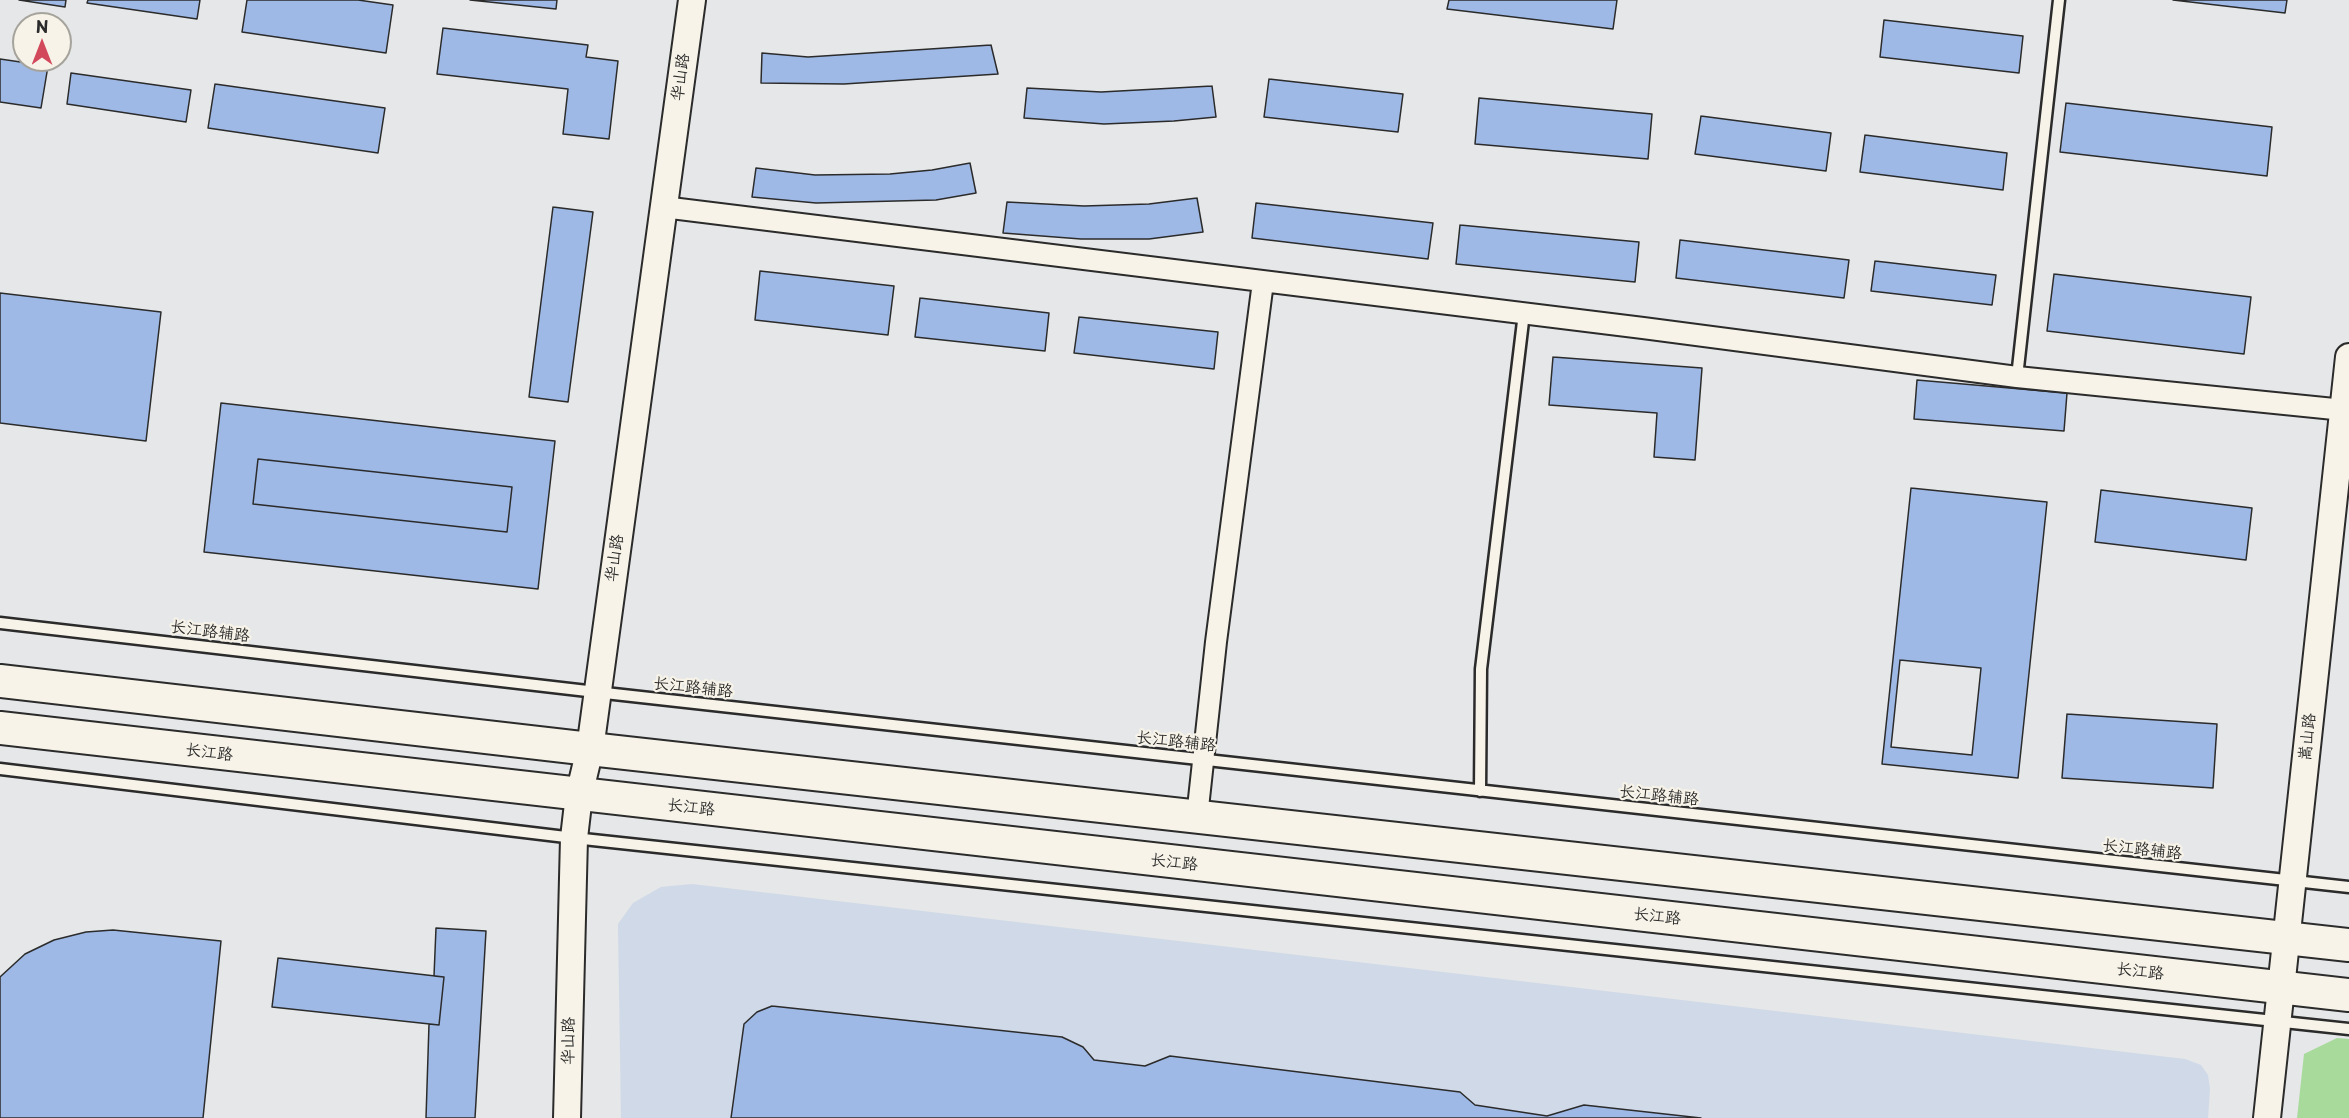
<!DOCTYPE html>
<meta charset="utf-8">
<style>
body{margin:0}
#map{position:relative;width:2349px;height:1118px;overflow:hidden;background:#e5e7e8;font-family:"Playpen Sans",sans-serif}
canvas{display:block}
.north{position:absolute;left:12px;top:12px;width:60px;height:60px;box-sizing:border-box;background:#f7f3e8;border:2px solid #a5a39c;border-radius:50%;rotate:0deg;font-size:16px;font-weight:700;line-height:24px;text-align:center;color:#2b2b2b}
.north::after{content:'';display:block;margin:auto;width:21px;height:27px;background:#d1495b;clip-path:polygon(50% 0,100% 100%,50% 72%,0 100%)}
</style>
<div id="map">
<canvas width="2349" height="1118"></canvas>
<div class="north">N</div>
</div>
<script>
const g = document.querySelector('canvas').getContext('2d');
g.lineJoin = 'round';
function paint(path, color) {
  g.fillStyle = color;
  g.fill(path, 'evenodd');
}
function poly(rows) {
  const path = new Path2D();
  for (const r of rows) {
    path.moveTo(r[0], r[1]);
    for (let i = 2; i < r.length; i += 2) path.lineTo(r[i], r[i + 1]);
  }
  return path;
}
function trace(path, color, width, dash) {
  g.strokeStyle = color;
  g.lineWidth = width;
  g.lineCap = dash ? 'butt' : 'round';
  g.setLineDash(dash || []);
  g.stroke(path);
}
function label(font, color, halo, rows, align = 'center') {
  g.font = font + ' "Playpen Sans","LXGW WenKai TC",sans-serif';
  g.lineWidth = 4.5;
  g.setLineDash([]);
  g.textBaseline = 'middle';
  g.strokeStyle = halo;
  g.fillStyle = color;
  for (const [text, x, y, turn = 0] of rows) {
    g.save();
    g.translate(x, y);
    g.rotate((+turn || 0) * Math.PI / 180);
    g.textAlign = isNaN(turn) ? turn : align;
    if (halo) g.strokeText(text, 0, 0);
    g.fillText(text, 0, 0);
    g.restore();
  }
}
const built = poly([
 [692,884,2185,1059,2201,1065,2208,1075,2210,1089,2208,1118,621,1118,618,924,633,903,661,887]
]);
const green = poly([
 [2337,1038,2349,1039,2349,1118,2297,1118,2304,1054]
]);
const building = poly([
 [19,0,66,0,65,7,19,0],
 [88,0,200,0,197,19,87,3,88,0],
 [247,0,358,0,393,5,386,53,242,32,247,0],
 [470,0,557,0,556,9,470,0],
 [1449,0,1617,0,1613,29,1447,9,1449,0],
 [2173,0,2287,0,2285,13,2173,0],
 [1884,20,2023,36,2019,73,1880,57,1884,20],
 [443,28,588,45,586,57,618,61,609,139,563,134,568,89,437,74,443,28],
 [991,45,998,74,844,84,761,83,762,53,808,57,991,45],
 [0,59,48,66,41,108,0,102,0,59],
 [71,73,191,90,186,122,67,104,71,73],
 [1269,79,1403,94,1398,132,1264,117,1269,79],
 [215,84,385,108,378,153,208,128,215,84],
 [1212,86,1216,117,1174,121,1104,124,1024,118,1027,88,1101,92,1212,86],
 [1479,98,1652,114,1648,159,1475,144,1479,98],
 [2066,103,2272,127,2267,176,2060,152,2066,103],
 [1701,116,1831,133,1826,171,1695,154,1701,116],
 [1865,135,2007,153,2003,190,1860,172,1865,135],
 [970,163,976,193,936,200,816,203,752,197,756,168,815,175,890,174,932,170,970,163],
 [1197,198,1203,232,1149,239,1081,239,1003,233,1007,202,1084,206,1149,204,1197,198],
 [1256,203,1433,223,1428,259,1252,238,1256,203],
 [553,207,593,212,568,402,529,397,553,207],
 [1460,225,1639,242,1635,282,1456,264,1460,225],
 [1680,240,1849,260,1844,298,1676,278,1680,240],
 [1875,261,1996,275,1992,305,1871,291,1875,261],
 [760,271,894,286,888,335,755,320,760,271],
 [2054,274,2251,297,2244,354,2047,331,2054,274],
 [0,293,161,312,146,441,0,423,0,293],
 [920,298,1049,313,1045,351,915,337,920,298],
 [1079,317,1218,332,1214,369,1074,353,1079,317],
 [1553,357,1702,368,1695,460,1654,457,1657,413,1549,405,1553,357],
 [1917,380,2067,393,2064,431,1914,419,1917,380],
 [221,403,555,441,538,589,204,552,221,403],
 [258,459,512,487,507,532,253,504,258,459],
 [258,459,512,487,507,532,253,504,258,459],
 [1911,488,2047,502,2018,778,1882,764,1911,488],
 [2101,490,2252,508,2246,560,2095,542,2101,490],
 [1900,660,1981,668,1972,755,1891,747,1900,660],
 [2067,714,2217,724,2213,788,2062,778,2067,714],
 [436,928,486,931,475,1118,426,1118,429,1024,439,1025,444,977,434,976,436,928],
 [113,930,221,941,203,1118,0,1118,0,977,25,954,54,940,86,932,113,930],
 [278,958,444,977,439,1025,272,1007,278,958],
 [772,1006,1062,1037,1083,1047,1094,1060,1145,1066,1170,1056,1460,1092,1475,1105,1547,1116,1584,1105,1701,1118,731,1118,744,1024,757,1012,772,1006]
]);
const service = poly([
 [2017,377,2059,0],
 [0,623,596,692,2349,887],
 [0,769,574,838,2349,1029],
 [1480,791,1481,669,1524,313]
]);
const minor = poly([
 [663,207,1643,328,2017,377,2344,410],
 [1197,817,1216,642,1263,282]
]);
const tertiary = poly([
 [567,1118,574,838,579,795,590,749,692,0],
 [2267,1118,2349,357]
]);
const primary = poly([
 [0,681,590,749,2349,945],
 [0,728,2349,995]
]);
const streetNames = [
 ["华山路",681,77,-82],
 ["华山路",615,558,-82],
 ["长江路辅路",210,632,7],
 ["长江路辅路",693,688,6],
 ["嵩山路",2308,737,-84],
 ["长江路辅路",1176,742,6],
 ["长江路",209,753,7],
 ["长江路辅路",1659,796,6],
 ["长江路",691,808,6],
 ["长江路辅路",2142,850,6],
 ["长江路",1174,863,6],
 ["长江路",1657,917,6],
 ["长江路",2140,972,6],
 ["华山路",569,1041,-89]
];
paint(built, '#d0d9e7');
paint(green, '#a8da9b');
paint(building, '#9fb9e6');
trace(building, '#2b2b2b', 1.5);
trace(service, '#2b2b2b', 15);
trace(minor, '#2b2b2b', 24);
trace(tertiary, '#2b2b2b', 30);
trace(primary, '#2b2b2b', 36);
trace(service, '#f7f3e8', 10);
trace(minor, '#f7f3e8', 20);
trace(tertiary, '#f7f3e8', 26);
trace(primary, '#f7f3e8', 32);
label('16px', '#2b2b2b', '#f7f3e8', streetNames);
</script>
